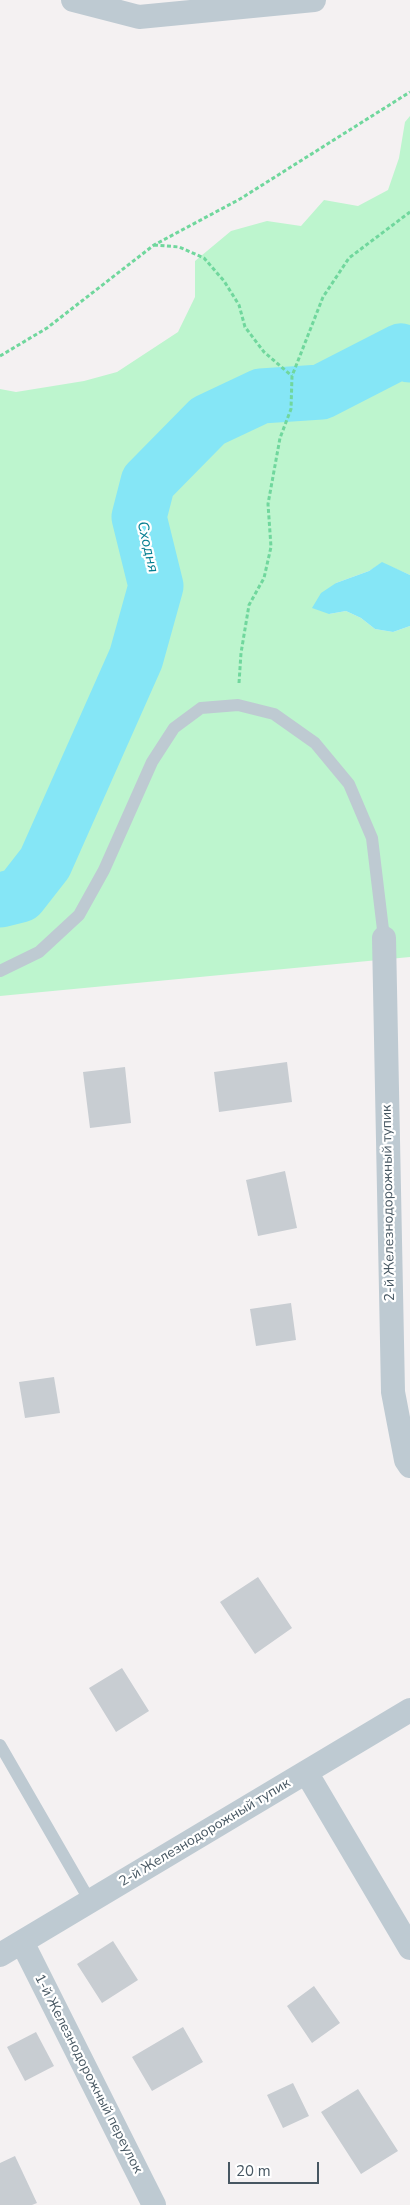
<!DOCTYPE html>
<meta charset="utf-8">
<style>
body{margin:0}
#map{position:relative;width:410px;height:2205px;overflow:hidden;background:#f4f1f2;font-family:"Nunito Sans",sans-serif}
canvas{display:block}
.scale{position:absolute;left:228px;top:2162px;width:91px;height:22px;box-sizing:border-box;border:2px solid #475762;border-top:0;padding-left:6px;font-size:15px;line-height:18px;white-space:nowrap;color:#475762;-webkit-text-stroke:4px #fff;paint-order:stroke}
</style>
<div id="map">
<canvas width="410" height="2205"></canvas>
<div class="scale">20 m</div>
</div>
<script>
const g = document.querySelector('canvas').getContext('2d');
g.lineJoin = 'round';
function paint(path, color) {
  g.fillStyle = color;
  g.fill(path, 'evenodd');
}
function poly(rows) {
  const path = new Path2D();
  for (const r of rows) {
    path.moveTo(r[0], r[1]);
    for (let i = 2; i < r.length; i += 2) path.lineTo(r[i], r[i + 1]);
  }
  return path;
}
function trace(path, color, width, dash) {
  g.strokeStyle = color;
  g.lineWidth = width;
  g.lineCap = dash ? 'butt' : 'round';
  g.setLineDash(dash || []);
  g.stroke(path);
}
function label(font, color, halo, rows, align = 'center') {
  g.font = font + ' "Nunito Sans",sans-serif';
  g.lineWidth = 4.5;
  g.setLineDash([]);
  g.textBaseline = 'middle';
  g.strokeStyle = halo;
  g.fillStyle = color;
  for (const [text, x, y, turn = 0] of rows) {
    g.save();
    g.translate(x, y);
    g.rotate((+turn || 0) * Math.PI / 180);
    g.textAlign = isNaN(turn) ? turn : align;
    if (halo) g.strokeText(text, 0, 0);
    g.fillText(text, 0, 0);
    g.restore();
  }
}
const green = poly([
 [410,116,410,575,382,563,369,571,336,583,329,614,346,611,361,618,375,629,393,632,410,626,410,957,0,996,0,389,16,392,84,381,117,372,178,332,195,297,195,261,231,231,267,221,301,226,324,200,358,206,388,190,399,158,405,122]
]);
const water = poly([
 [382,562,410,575,410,626,393,632,375,629,361,618,346,611,329,614,312,608,321,593,336,583,369,571]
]);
const river = poly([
 [0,900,20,895,45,863,136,658,156,586,139,517,148,482,208,421,261,396,321,392,401,351,410,355]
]);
const building = poly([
 [287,1062,292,1102,219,1112,214,1072],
 [125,1067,131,1123,90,1128,83,1072],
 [285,1171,297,1228,258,1236,246,1180],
 [291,1303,296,1340,256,1346,250,1309],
 [54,1377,60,1413,25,1418,19,1382],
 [258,1577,292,1628,255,1654,220,1602],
 [122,1668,149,1711,116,1732,89,1688],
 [113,1941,138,1980,102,2003,77,1964],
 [314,1986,340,2023,312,2043,287,2006],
 [183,2027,203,2062,152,2091,132,2057],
 [36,2032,54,2066,25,2081,7,2047],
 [293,2083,309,2116,283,2128,267,2095],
 [358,2089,398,2151,361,2174,321,2112],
 [15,2156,37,2203,32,2205,0,2205,0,2163]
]);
const path = poly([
 [154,245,179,247,204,258,224,281,239,305,245,327,264,352,292,376],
 [0,356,47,328,154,245,240,199,410,92],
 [239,683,241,653,249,605,264,578,271,547,268,504,280,438,291,409,292,376,323,297,349,258,410,212]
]);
const service = poly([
 [0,971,39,952,79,915,104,870,152,762,174,728,201,708,238,705,274,714,315,743,349,784,372,838,384,938],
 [0,1745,90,1901]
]);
const minor = poly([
 [73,0,139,17,314,0],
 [384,938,393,1392,406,1460,410,1466],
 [306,1772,410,1948],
 [22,1942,154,2205],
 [0,1955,410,1710]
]);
const streetNames = [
 ["2-й Железнодорожный тупик",389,1203,-91],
 ["2-й Железнодорожный тупик",205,1833,-31],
 ["1-й Железнодорожный переулок",88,2074,63]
];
const waterNames = [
 ["Сходня",147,547,77]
];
paint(green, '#bdf5ce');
paint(water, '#85e6f6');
trace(river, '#85e6f6', 55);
paint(building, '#c8cdd2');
trace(path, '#70d79d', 3, [4, 2.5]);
trace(service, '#becad2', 12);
trace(minor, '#becad2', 24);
label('14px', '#475762', '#fff', streetNames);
label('italic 15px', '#047d90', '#fff', waterNames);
</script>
